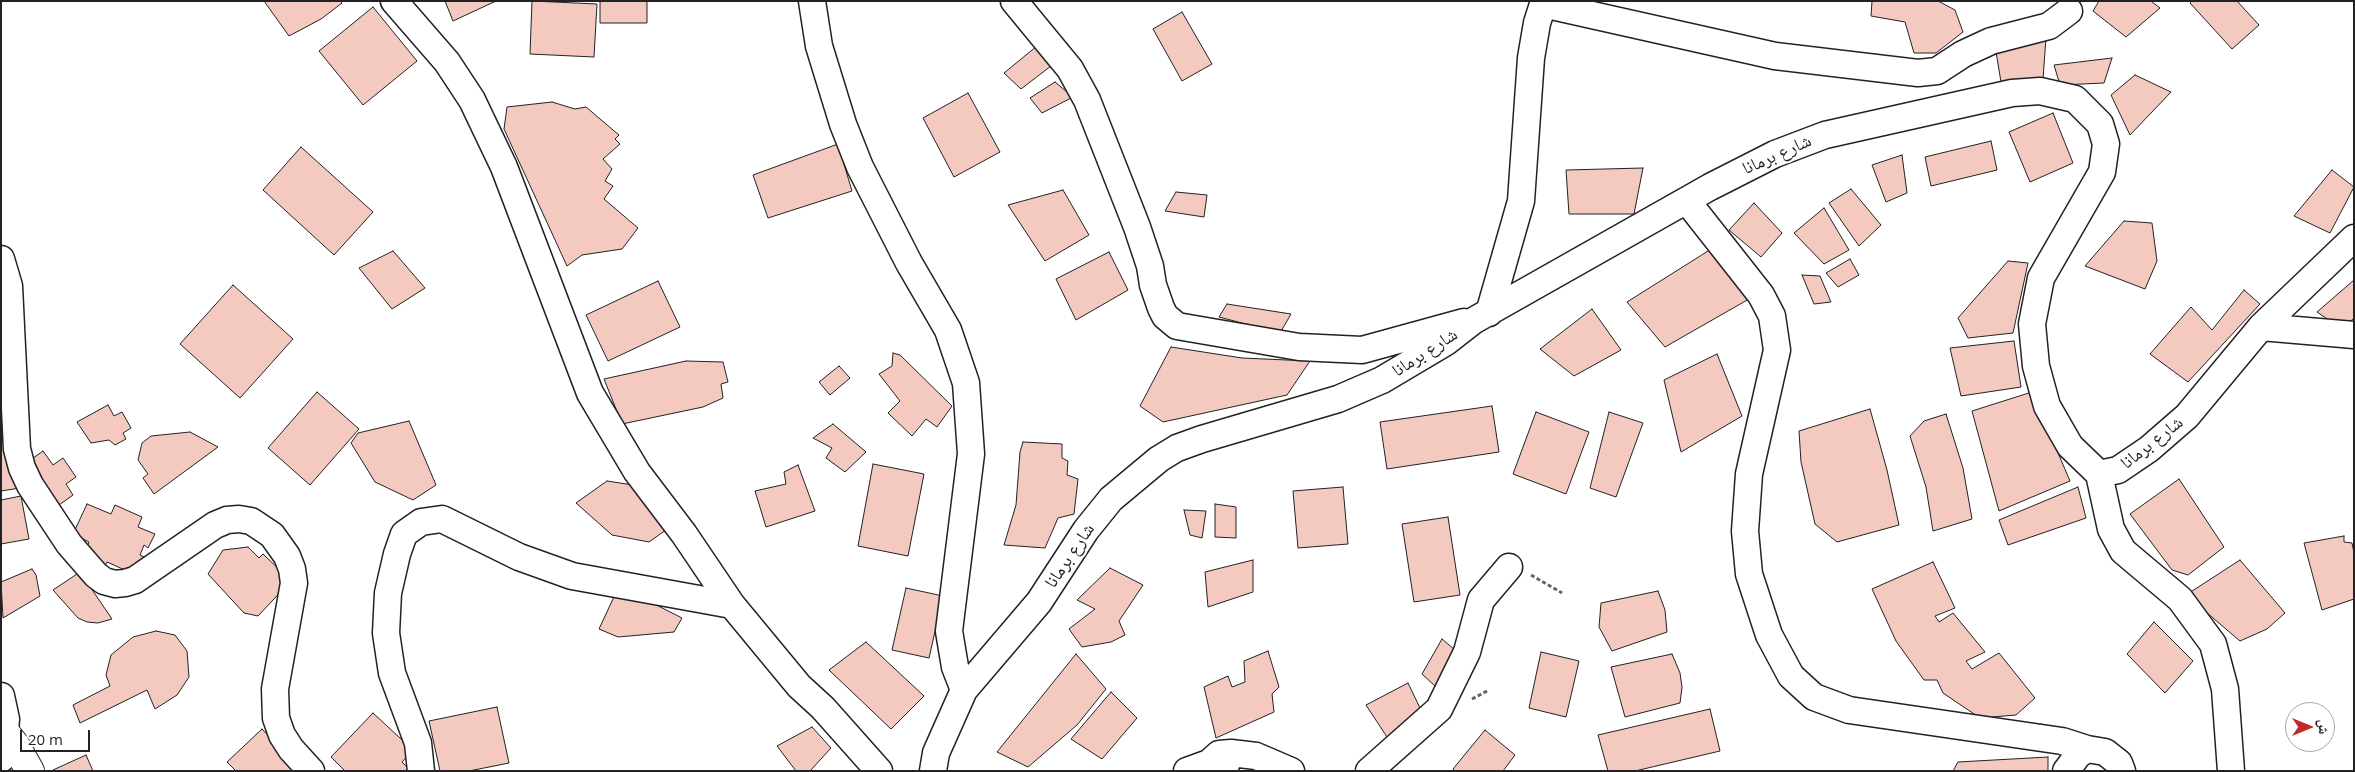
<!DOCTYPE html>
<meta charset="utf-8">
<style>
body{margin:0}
#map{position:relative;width:2355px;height:772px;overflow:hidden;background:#fff;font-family:"Open Sans","Noto Naskh Arabic",sans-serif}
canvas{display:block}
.frame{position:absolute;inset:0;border:2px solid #222;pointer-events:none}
.north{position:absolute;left:2285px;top:702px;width:50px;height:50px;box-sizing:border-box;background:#fff;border:1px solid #a7a7a7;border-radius:50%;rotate:90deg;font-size:14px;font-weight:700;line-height:20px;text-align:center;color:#222}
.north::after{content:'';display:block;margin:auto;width:18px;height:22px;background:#c62828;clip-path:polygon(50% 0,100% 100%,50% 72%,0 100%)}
.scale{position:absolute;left:20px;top:730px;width:70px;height:22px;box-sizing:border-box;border:2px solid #222;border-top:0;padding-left:6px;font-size:15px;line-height:18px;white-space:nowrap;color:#222;-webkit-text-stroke:4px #fff;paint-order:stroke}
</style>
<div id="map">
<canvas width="2355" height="772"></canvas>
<div class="frame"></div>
<div class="north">ش</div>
<div class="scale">20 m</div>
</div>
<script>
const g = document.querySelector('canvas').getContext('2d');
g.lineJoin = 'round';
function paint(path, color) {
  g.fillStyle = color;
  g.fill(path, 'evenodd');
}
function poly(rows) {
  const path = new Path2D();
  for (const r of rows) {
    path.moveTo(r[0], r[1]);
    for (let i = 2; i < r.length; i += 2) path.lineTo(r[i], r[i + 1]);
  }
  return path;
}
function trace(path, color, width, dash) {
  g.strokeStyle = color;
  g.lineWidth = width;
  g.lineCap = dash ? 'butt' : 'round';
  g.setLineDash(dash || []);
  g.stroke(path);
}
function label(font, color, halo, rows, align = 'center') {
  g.font = font + ' "Open Sans","Noto Naskh Arabic",sans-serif';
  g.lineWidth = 4;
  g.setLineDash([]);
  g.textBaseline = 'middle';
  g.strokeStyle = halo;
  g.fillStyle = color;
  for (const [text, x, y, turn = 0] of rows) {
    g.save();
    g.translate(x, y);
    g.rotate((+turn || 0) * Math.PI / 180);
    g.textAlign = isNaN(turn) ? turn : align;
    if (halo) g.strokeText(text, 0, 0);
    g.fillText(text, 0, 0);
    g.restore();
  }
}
const building = poly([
 [264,1,340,1,342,3,321,19,289,36,264,1],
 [445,1,496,1,453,21,445,1],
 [532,1,597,4,594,57,530,54,532,1],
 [600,1,647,1,647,23,600,23,600,1],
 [1872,1,1938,1,1955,10,1963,32,1936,53,1914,53,1905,22,1871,16,1872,1],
 [2099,1,2151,1,2160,8,2126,37,2093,11,2099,1],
 [2192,1,2237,1,2259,25,2232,49,2190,3,2192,1],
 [373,7,417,61,363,105,319,51,373,7],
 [1182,12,1212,64,1182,81,1153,29,1182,12],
 [2046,38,2043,79,2002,88,1996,52,2046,38],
 [1037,46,1051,66,1021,89,1004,73,1037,46],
 [2112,58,2104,83,2060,85,2054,65,2112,58],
 [2135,75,2171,92,2130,135,2111,95,2135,75],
 [1055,82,1073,97,1042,113,1030,98,1055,82],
 [968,93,1000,152,954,177,923,118,968,93],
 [552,102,575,109,586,107,619,135,615,139,620,144,603,159,612,169,605,181,613,186,604,199,638,228,622,249,582,255,567,266,504,129,507,107,552,102],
 [2053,113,2073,163,2030,182,2009,132,2053,113],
 [1991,141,1997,170,1931,186,1925,157,1991,141],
 [838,144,852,191,768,218,753,175,838,144],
 [301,147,373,212,334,255,263,190,301,147],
 [1902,155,1907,193,1886,202,1872,165,1902,155],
 [1643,168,1634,214,1569,214,1566,170,1643,168],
 [2332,170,2354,187,2330,233,2294,216,2332,170],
 [1851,189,1881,225,1859,246,1829,203,1851,189],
 [1063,190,1089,235,1045,261,1008,205,1063,190],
 [1176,192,1207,195,1204,217,1165,211,1176,192],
 [1754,203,1782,233,1761,257,1729,230,1754,203],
 [1824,208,1849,250,1824,264,1794,233,1824,208],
 [2124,221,2152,223,2157,261,2145,289,2085,266,2124,221],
 [1716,246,1749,299,1665,347,1627,302,1716,246],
 [393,251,425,288,392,309,359,268,393,251],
 [1109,252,1128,290,1076,320,1056,279,1109,252],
 [1850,259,1859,275,1838,287,1826,273,1850,259],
 [2008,261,2028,263,2013,333,1968,338,1958,318,2008,261],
 [1802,275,1820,276,1831,302,1814,304,1802,275],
 [2354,280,2354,318,2342,329,2317,312,2354,280],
 [658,281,680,327,608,361,586,315,658,281],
 [233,285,293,339,240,398,180,344,233,285],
 [2244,290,2260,304,2188,382,2150,354,2191,307,2212,330,2244,290],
 [1227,304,1291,314,1280,333,1219,317,1227,304],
 [1592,309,1621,350,1574,376,1540,349,1592,309],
 [2014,341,2021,387,1961,396,1950,348,2014,341],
 [1171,347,1242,358,1310,361,1287,395,1163,422,1140,406,1171,347],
 [893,353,900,355,952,406,937,427,926,419,912,436,888,413,900,401,879,374,892,366,893,353],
 [1717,354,1742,416,1681,452,1664,380,1717,354],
 [686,361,723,362,728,382,721,384,723,398,703,407,622,424,604,379,686,361],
 [839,366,850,378,830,395,819,382,839,366],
 [317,392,359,429,310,485,268,448,317,392],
 [2032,392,2070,481,1999,511,1972,411,2032,392],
 [108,405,114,416,122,412,131,428,123,433,126,439,115,445,109,440,91,443,77,422,108,405],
 [1492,406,1499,452,1387,469,1380,422,1492,406],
 [1870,409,1887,470,1899,525,1837,542,1815,524,1801,462,1799,431,1870,409],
 [1536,412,1589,432,1566,494,1513,474,1536,412],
 [1609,412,1643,423,1616,497,1590,488,1609,412],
 [1946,414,1963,468,1972,519,1933,531,1926,487,1910,436,1924,421,1946,414],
 [409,421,436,485,413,500,375,482,351,443,358,433,409,421],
 [833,424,866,452,845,472,826,458,832,448,813,438,833,424],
 [190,432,218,447,154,494,143,478,148,474,138,460,142,443,151,436,190,432],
 [12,435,20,488,1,491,1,437,12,435],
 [1023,442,1062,444,1062,458,1068,461,1067,475,1078,479,1074,514,1058,518,1045,548,1004,545,1016,505,1020,452,1023,442],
 [43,451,53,465,63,458,76,477,66,484,73,495,59,505,29,461,43,451],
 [873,464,924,474,908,556,858,546,873,464],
 [798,465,815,511,766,527,755,491,786,484,784,472,798,465],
 [2179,479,2224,547,2188,575,2172,570,2130,514,2179,479],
 [607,481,633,485,666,530,649,542,612,535,576,503,607,481],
 [1343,487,1348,544,1298,548,1293,491,1343,487],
 [2078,487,2086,518,2008,545,1999,520,2078,487],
 [21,496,29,539,1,544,1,500,21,496],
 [87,504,111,514,115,505,142,517,138,527,155,534,148,548,144,545,140,555,144,557,136,575,107,562,105,566,83,556,89,542,73,534,87,504],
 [1215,504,1236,507,1236,538,1215,537,1215,504],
 [1184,510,1206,511,1202,538,1190,535,1184,510],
 [1448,517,1460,595,1414,602,1402,524,1448,517],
 [2344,536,2344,542,2352,543,2354,553,2354,599,2322,610,2304,543,2344,536],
 [248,547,259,558,263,554,283,573,288,584,258,616,244,613,208,574,223,550,248,547],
 [1253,560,1253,592,1208,607,1205,572,1253,560],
 [2240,560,2285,613,2267,629,2240,641,2186,595,2240,560],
 [1933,562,1955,608,1935,616,1939,622,1953,613,1985,652,1966,661,1972,669,1999,653,2035,698,2016,715,1980,718,1943,693,1937,680,1924,680,1896,641,1872,589,1933,562],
 [1110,568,1143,585,1119,621,1125,635,1111,642,1082,647,1069,629,1095,609,1077,600,1110,568],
 [32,569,36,575,40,596,3,618,1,582,32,569],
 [80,572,112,619,98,623,87,622,78,618,53,590,80,572],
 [619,586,682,618,674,632,618,637,599,629,619,586],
 [906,588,943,596,929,658,892,650,906,588],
 [1658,591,1665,610,1667,632,1612,651,1599,627,1601,603,1658,591],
 [2154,622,2193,661,2165,693,2127,654,2154,622],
 [156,631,175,635,187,651,189,677,177,695,155,709,147,690,80,723,73,705,110,686,106,675,111,655,133,637,156,631],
 [1442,639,1455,650,1435,686,1422,674,1442,639],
 [866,642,924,696,891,729,829,670,866,642],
 [1268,651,1279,687,1272,694,1274,712,1216,738,1204,687,1228,676,1232,687,1245,682,1244,661,1268,651],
 [1541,652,1579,661,1566,717,1529,708,1541,652],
 [1076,654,1106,689,1077,725,1028,767,997,752,1076,654],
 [1672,654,1680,673,1682,687,1680,703,1625,717,1611,667,1672,654],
 [1408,683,1420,708,1387,737,1366,705,1408,683],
 [1111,692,1137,718,1102,759,1071,739,1111,692],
 [497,707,509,763,469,771,440,771,429,721,497,707],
 [1710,709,1720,751,1635,771,1608,771,1598,735,1710,709],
 [373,713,413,750,402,762,408,768,406,771,345,771,331,757,373,713],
 [812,727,831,748,810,771,796,771,777,746,812,727],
 [262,729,302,771,236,771,227,762,262,729],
 [1485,730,1515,755,1503,771,1455,771,1453,769,1485,730],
 [86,755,93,771,53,771,53,770,86,755],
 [2048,757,2048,771,1953,771,1958,762,2048,757]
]);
const path = poly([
 [1531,575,1562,593],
 [1472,699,1489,690]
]);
const minor = poly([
 [394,1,447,62,472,100,504,167,590,393,637,472,684,534,732,605,799,686,823,708,879,771],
 [812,1,819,46,843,124,860,167,909,263,948,330,966,383,971,454,949,631,955,667,964,690],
 [1014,1,1070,69,1087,100,1137,227,1150,266,1153,285,1161,308,1165,316,1177,326,1299,347,1362,350,1464,322],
 [1543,4,1775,56,1918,73,1937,71,1963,54,1991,41,2049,26,2069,11],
 [1687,201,1761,295,1772,316,1777,350,1749,474,1745,531,1749,574,1769,635,1791,676,1814,697,1849,710,2062,741,2087,749],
 [1,259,9,286,17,449,22,468,30,485,69,544,96,575,104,581,115,584,125,583,135,580,215,525,227,520,239,519,251,521,272,535,287,556,292,569,294,583,275,689,276,718,282,735,291,749,311,771],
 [1489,313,1521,201,1531,58,1537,23,1544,1],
 [2261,327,2354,335],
 [2099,474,2111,529,2123,551,2180,599,2213,644,2225,689,2231,771],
 [1,696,6,719,5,731],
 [1,759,16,746],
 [1209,763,1219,754,1231,753,1256,756,1291,771],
 [421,771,418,743,392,673,386,633,388,593,397,554,404,534,421,522,442,519,519,557,572,576,732,605],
 [933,771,936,753,964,690,1039,602,1086,530,1111,499,1159,459,1177,448,1202,439,1338,399,1382,380,1446,342,1473,321,1710,187,1775,154,1825,135,2012,93,2040,91,2075,99,2100,124,2106,144,2102,172,2041,278,2032,324,2036,366,2047,406,2070,446,2099,474,2118,470,2149,449,2187,416,2261,327,2354,238],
 [1187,771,1209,763,1226,765],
 [1369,771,1439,709,1467,652,1481,600,1509,567],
 [2066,771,2078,755,2087,749,2105,752,2119,763,2122,771]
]);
const major = poly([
 [1,727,16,746,30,771]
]);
const streetNames = [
 ["شارع برمانا",1777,155,-24],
 ["شارع برمانا",1425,353,-33],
 ["شارع برمانا",2152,443,-38],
 ["شارع برمانا",1070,556,-56]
];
paint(building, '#f3c9c0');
trace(building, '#222', 1);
trace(minor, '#222', 29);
trace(major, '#222', 30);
trace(path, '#646464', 3, [4, 2.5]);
trace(minor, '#fff', 26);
trace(major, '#fff', 28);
label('18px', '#222', '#fff', streetNames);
</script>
